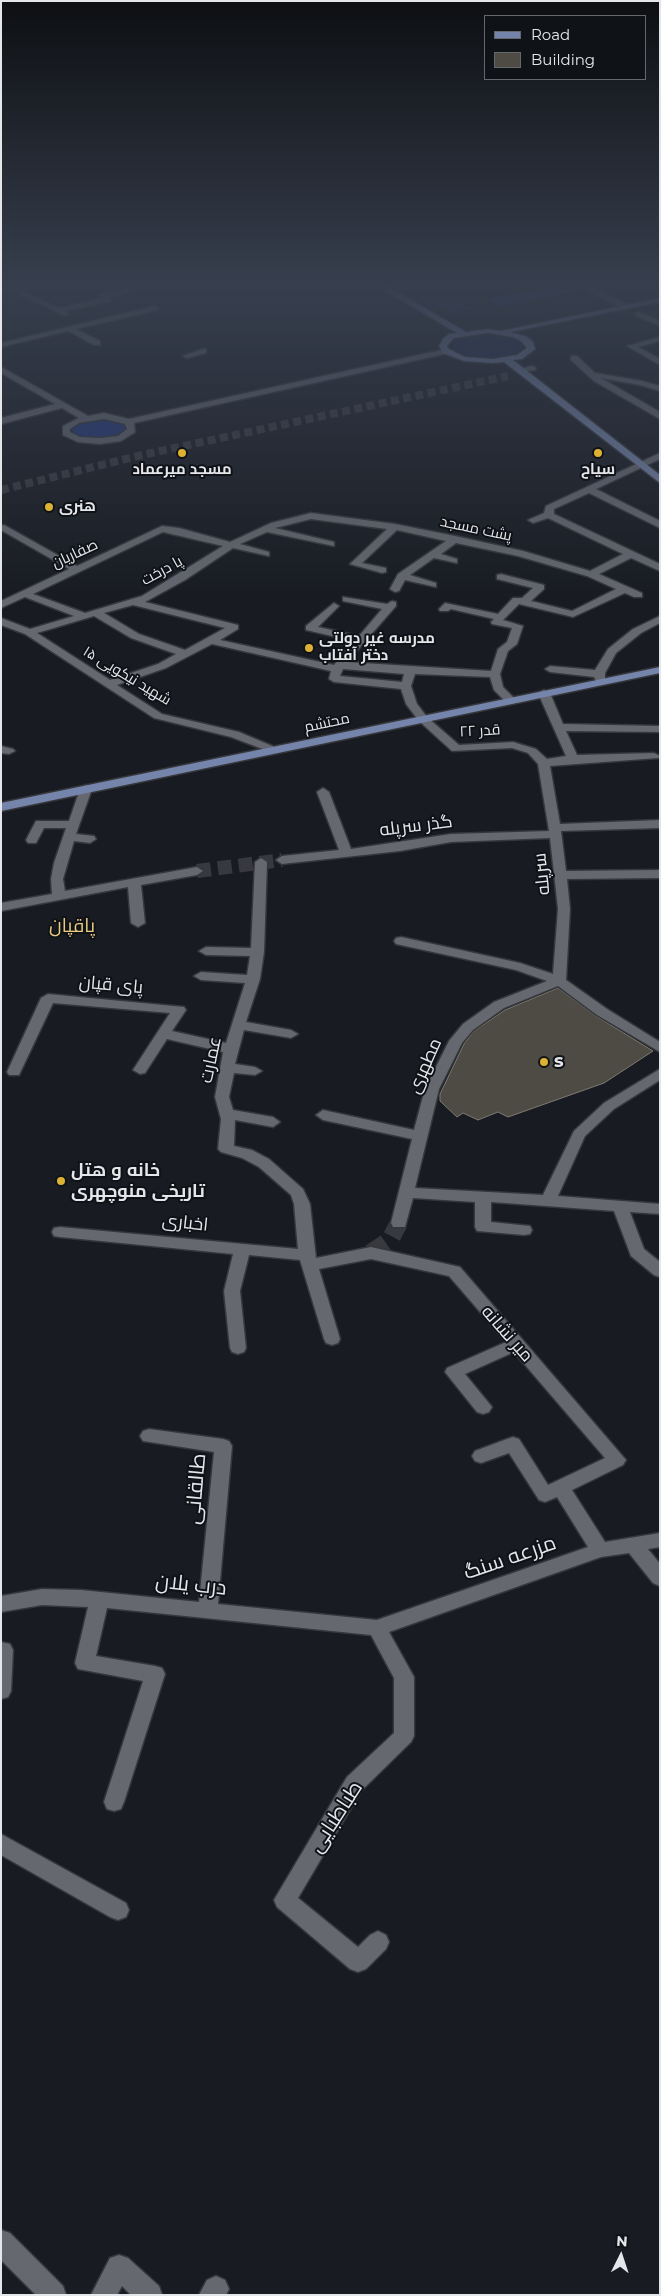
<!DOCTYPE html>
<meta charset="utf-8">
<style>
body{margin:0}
#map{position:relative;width:661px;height:2296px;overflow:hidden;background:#181b21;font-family:Montserrat,sans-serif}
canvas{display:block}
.frame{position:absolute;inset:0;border:2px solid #e4e6ea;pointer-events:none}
.legend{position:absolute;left:484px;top:15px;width:162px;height:65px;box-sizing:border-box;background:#0f1217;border:1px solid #64676b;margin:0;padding:6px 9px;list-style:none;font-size:15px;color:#e4e6ea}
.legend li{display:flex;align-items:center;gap:10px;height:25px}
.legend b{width:25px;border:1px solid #64676b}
.north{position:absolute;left:596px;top:2231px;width:50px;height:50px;-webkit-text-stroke:4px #0f1217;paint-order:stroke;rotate:4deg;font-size:14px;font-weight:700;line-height:20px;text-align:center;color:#e4e6ea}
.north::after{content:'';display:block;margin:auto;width:18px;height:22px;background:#e4e6ea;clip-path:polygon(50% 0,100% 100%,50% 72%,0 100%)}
</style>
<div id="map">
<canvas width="661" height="2296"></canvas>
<div class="frame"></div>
<ul class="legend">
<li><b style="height:6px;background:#7584aa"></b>Road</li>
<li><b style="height:14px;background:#4e4b44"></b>Building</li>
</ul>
<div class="north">N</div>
</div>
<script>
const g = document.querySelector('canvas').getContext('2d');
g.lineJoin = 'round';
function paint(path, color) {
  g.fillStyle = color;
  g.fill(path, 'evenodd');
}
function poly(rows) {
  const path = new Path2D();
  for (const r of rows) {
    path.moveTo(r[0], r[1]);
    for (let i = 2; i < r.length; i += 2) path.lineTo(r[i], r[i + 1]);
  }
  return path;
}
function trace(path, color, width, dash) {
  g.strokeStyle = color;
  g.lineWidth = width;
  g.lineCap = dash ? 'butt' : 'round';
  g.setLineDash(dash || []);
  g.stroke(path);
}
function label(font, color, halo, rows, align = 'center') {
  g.font = font + ' Montserrat,Cairo,sans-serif';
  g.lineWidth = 4;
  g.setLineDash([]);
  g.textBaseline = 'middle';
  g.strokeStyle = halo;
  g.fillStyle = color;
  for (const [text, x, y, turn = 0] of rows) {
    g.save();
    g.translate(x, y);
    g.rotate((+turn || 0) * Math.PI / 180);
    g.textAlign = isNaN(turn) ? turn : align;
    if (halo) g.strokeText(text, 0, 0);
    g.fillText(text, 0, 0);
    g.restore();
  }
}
const green = poly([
 [454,298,474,309,451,313,431,302],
 [490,334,511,338,518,341,522,345,522,349,510,356,488,358,467,356,454,349,453,345,455,341,460,338]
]);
const forest = poly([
 [562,285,580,285,589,289,500,306,487,299],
 [102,418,124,423,126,430,118,436,101,439,84,438,73,433,72,429,78,423]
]);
const building = poly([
 [558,988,596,1016,653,1051,604,1083,508,1117,498,1112,478,1120,463,1113,457,1117,440,1101,440,1094,464,1044,474,1031,505,1010,558,988]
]);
const minorTunnelFar2 = poly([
 [1,490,142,455,508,376]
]);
const minorTunnelFar1 = poly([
 [197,871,282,860]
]);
const minorTunnel = poly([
 [371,1253,390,1240,399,1223]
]);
const minor = poly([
 [1,285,16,288,46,285,22,291,59,308,101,298,98,296,102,294,132,288,136,290,109,297,111,301,65,311,69,314,65,316,1,285],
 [384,285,401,285,381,289,380,287,384,285],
 [593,288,629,305,630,307,623,309,590,292,590,288,593,288],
 [155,306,159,308,158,310,76,329,100,341,100,345,94,345,68,331,1,347,1,343,155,306],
 [639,312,660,321,660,326,636,316,635,314,639,312],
 [660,337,660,341,638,347,660,359,660,365,627,346,660,337],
 [203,349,206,349,206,353,187,358,183,356,203,349],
 [446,349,449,349,449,353,134,423,135,432,121,441,100,444,78,442,63,435,63,426,79,418,62,408,1,424,1,418,55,404,1,373,1,367,88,416,104,413,129,419,446,349],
 [104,419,125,424,127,429,118,436,100,438,80,437,70,432,70,429,79,423,104,419],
 [571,356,577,356,595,373,642,381,660,386,660,391,640,385,601,378,660,412,660,419,594,381,571,360,571,356],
 [532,366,536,368,535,370,520,372,516,370,532,366],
 [660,453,660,459,596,489,660,521,660,528,589,493,554,509,554,514,660,564,660,571,631,558,599,574,642,593,642,597,634,597,625,593,573,617,519,604,503,620,523,626,517,644,508,651,500,674,503,687,514,698,514,702,506,702,494,690,490,677,415,674,411,686,417,704,427,717,459,745,513,742,536,749,547,759,566,756,538,693,544,690,550,693,563,724,660,726,660,732,566,731,577,755,654,753,660,756,658,758,550,766,560,824,660,820,660,828,561,831,566,871,660,870,660,878,567,879,570,909,566,980,607,1009,660,1042,660,1052,597,1015,558,986,504,1008,473,1030,462,1043,439,1089,415,1188,543,1195,574,1131,604,1103,660,1069,660,1080,614,1109,585,1136,558,1196,660,1204,660,1214,630,1212,644,1249,660,1262,660,1277,654,1275,631,1256,614,1211,491,1202,491,1222,530,1226,532,1230,530,1234,524,1235,477,1231,475,1227,475,1202,413,1198,405,1227,393,1227,391,1223,412,1139,323,1120,316,1115,323,1110,414,1130,425,1089,449,1041,463,1024,494,1002,547,981,516,970,396,944,394,941,396,938,401,937,520,963,553,974,558,909,550,838,451,842,400,851,282,864,276,860,282,856,339,850,317,792,323,788,329,792,351,849,451,834,549,831,538,764,528,753,512,748,452,751,419,721,406,704,401,689,334,682,329,679,331,671,212,644,166,668,117,685,162,714,239,732,277,748,277,752,273,753,231,737,154,718,25,634,1,625,1,618,30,629,74,616,25,597,1,608,1,601,69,569,1,530,1,526,4,525,77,566,162,526,179,528,230,542,271,523,311,513,395,524,455,536,523,551,590,571,623,554,548,518,533,523,528,520,544,513,546,506,660,453],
 [311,519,387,529,350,564,382,573,386,572,386,568,362,563,397,530,446,541,398,574,390,589,395,592,399,591,405,580,436,587,436,583,410,575,434,558,457,563,457,559,441,554,456,543,518,556,587,576,616,589,572,611,531,601,544,589,544,585,501,574,497,575,497,579,533,588,522,598,513,598,498,614,445,603,439,609,440,611,448,611,451,609,494,619,491,622,492,624,512,628,507,642,498,649,491,671,347,662,396,606,396,602,392,601,387,604,343,597,343,601,382,609,359,636,318,627,339,606,334,603,306,626,306,630,354,641,334,665,220,640,238,629,238,625,145,602,185,580,233,548,269,556,269,552,240,544,267,532,334,546,334,542,275,528,311,519],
 [163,532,223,546,142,596,85,613,33,594,163,532],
 [133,605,225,628,185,650,139,634,104,613,133,605],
 [94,616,131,638,176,654,158,664,110,680,37,633,94,616],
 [343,669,404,674,402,682,340,676,343,669],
 [660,616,660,623,641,633,616,653,605,673,605,683,597,683,594,677,550,672,545,669,550,666,595,670,608,649,633,629,660,616],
 [1,746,13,749,15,751,9,754,1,753,1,746],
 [86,785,92,789,76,834,94,836,96,839,90,843,74,841,63,879,65,891,197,867,203,871,197,875,141,885,145,923,138,927,131,923,128,887,1,911,1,903,52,894,51,879,54,863,66,828,44,828,36,843,28,843,26,840,36,821,69,821,80,789,86,785],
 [261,858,267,862,264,952,260,979,246,1022,291,1030,298,1034,291,1038,244,1030,235,1064,255,1067,262,1071,255,1075,234,1073,229,1097,233,1110,273,1117,280,1122,273,1127,235,1120,234,1146,252,1150,269,1159,303,1189,310,1204,316,1258,371,1247,460,1267,626,1460,623,1465,572,1490,605,1542,660,1533,660,1547,648,1549,660,1564,660,1586,653,1583,629,1553,601,1557,389,1632,414,1677,414,1736,411,1742,361,1791,298,1898,358,1947,370,1935,378,1931,386,1935,389,1942,386,1949,366,1969,358,1972,350,1969,277,1907,274,1900,347,1777,394,1733,394,1678,371,1635,107,1608,96,1656,155,1666,162,1668,165,1674,124,1802,121,1809,114,1811,107,1809,104,1802,143,1681,78,1669,75,1663,88,1607,42,1605,1,1612,1,1596,42,1589,81,1590,199,1602,214,1452,143,1441,140,1436,143,1431,149,1429,223,1439,229,1441,232,1446,218,1604,377,1620,588,1547,557,1497,545,1502,539,1500,509,1453,481,1463,475,1461,472,1456,475,1451,507,1439,513,1437,519,1439,548,1485,605,1458,514,1352,465,1374,492,1407,489,1412,483,1414,477,1412,445,1372,447,1368,506,1342,449,1276,371,1259,319,1269,340,1339,338,1343,332,1345,326,1343,324,1339,300,1260,249,1255,240,1291,246,1348,244,1352,238,1354,232,1352,230,1348,224,1291,233,1254,60,1237,54,1236,52,1232,54,1228,60,1227,298,1249,294,1204,291,1195,259,1167,242,1158,221,1152,218,1149,221,1119,215,1097,223,1052,167,1039,145,1073,140,1074,133,1070,170,1013,53,1003,19,1075,9,1075,7,1072,41,998,48,994,184,1007,186,1010,172,1031,226,1043,245,983,201,980,194,976,201,972,247,975,250,956,206,955,199,951,206,947,251,948,255,862,261,858],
 [1,1642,10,1644,13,1650,11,1691,8,1697,1,1699,1,1642],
 [1,1834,126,1903,129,1910,126,1917,118,1920,110,1917,1,1855,1,1834],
 [1,2230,10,2233,63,2286,66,2295,36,2295,1,2260,1,2230],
 [119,2255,128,2258,159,2286,162,2295,131,2295,122,2286,117,2295,91,2295,110,2258,119,2255],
 [216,2276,225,2280,229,2289,226,2295,199,2295,207,2280,216,2276]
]);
const major = poly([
 [376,285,385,285,466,332,488,329,501,331,660,298,660,302,511,332,527,337,533,342,535,349,522,359,513,360,660,475,660,483,504,362,493,363,464,361,443,353,439,346,443,339,449,334,457,333,376,285],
 [488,333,512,337,521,341,527,348,517,355,493,359,465,357,449,349,447,346,454,338,488,333],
 [660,667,660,673,1,811,1,803,660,667]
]);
const markers = [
 [182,453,5,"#ddb133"],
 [598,453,5,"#ddb133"],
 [49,507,5,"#ddb133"],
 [309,648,5,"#ddb133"],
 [544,1062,5,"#ddb133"],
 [61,1181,5,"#ddb133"]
];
const farPoinames = [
 ["مسجد میرعماد",182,470],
 ["سیاح",598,470],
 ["هنری",59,507,"left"],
 ["مدرسه غیر دولتی",319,639,"left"],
 ["دختر آفتاب",319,656,"left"]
];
const farStreetnames = [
 ["پشت مسجد",476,529,12],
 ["صفاریان",75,554,-25],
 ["پا درخت",162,571,-29],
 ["شهید نیکویی ۱۵",127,676,31],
 ["محتشم",327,723,-12],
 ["قدر ۲۲",480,731,-3]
];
const streetNames = [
 ["گذر سرپله",416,826,-7],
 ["سرپله",542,874,-96],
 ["پای قپان",111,985,5],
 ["عمارت",211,1060,-78],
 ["مطهری",425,1066,-66],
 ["اخباری",185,1223,6],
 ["میر نشانه",507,1334,49]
];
const poiNames = [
 ["s",554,1062],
 ["خانه و هتل",71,1171],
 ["تاریخی منوچهری",71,1192]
];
const neighbourhoodNames = [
 ["پاقپان",72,926]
];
const nearStreetnames = [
 ["طالقانی",196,1489,-85],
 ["مزرعه سنگ",510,1558,-19],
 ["درب یلان",191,1585,6],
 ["طباطبایی",336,1817,-57]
];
paint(green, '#18254c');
paint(forest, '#22387f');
paint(building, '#4e4b44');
trace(building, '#7e7b73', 1);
trace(minorTunnelFar2, '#37393f', 8, [8, 4.5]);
trace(minorTunnelFar1, '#37393f', 14, [14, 7]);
trace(minorTunnel, '#37393f', 18, [18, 9]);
trace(minor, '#35373b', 3);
trace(major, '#35373b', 3);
paint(minor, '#65686f');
paint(major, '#7584aa');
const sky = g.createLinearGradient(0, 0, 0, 606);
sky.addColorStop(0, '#0d0f12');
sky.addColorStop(0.47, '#373f4e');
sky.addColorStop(1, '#373f4e00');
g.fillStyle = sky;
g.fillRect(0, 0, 661, 606);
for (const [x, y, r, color] of markers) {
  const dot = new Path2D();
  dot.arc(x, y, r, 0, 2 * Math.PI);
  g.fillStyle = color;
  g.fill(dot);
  trace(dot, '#0f1217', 2);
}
label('bold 15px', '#e4e6ea', '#0f1217', farPoinames);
label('15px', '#e4e6ea', '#0f1217', farStreetnames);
label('18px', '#e4e6ea', '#0f1217', streetNames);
label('bold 18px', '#e4e6ea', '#0f1217', poiNames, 'left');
label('19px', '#eacc81', '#0f1217', neighbourhoodNames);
label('21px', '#e4e6ea', '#0f1217', nearStreetnames);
</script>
